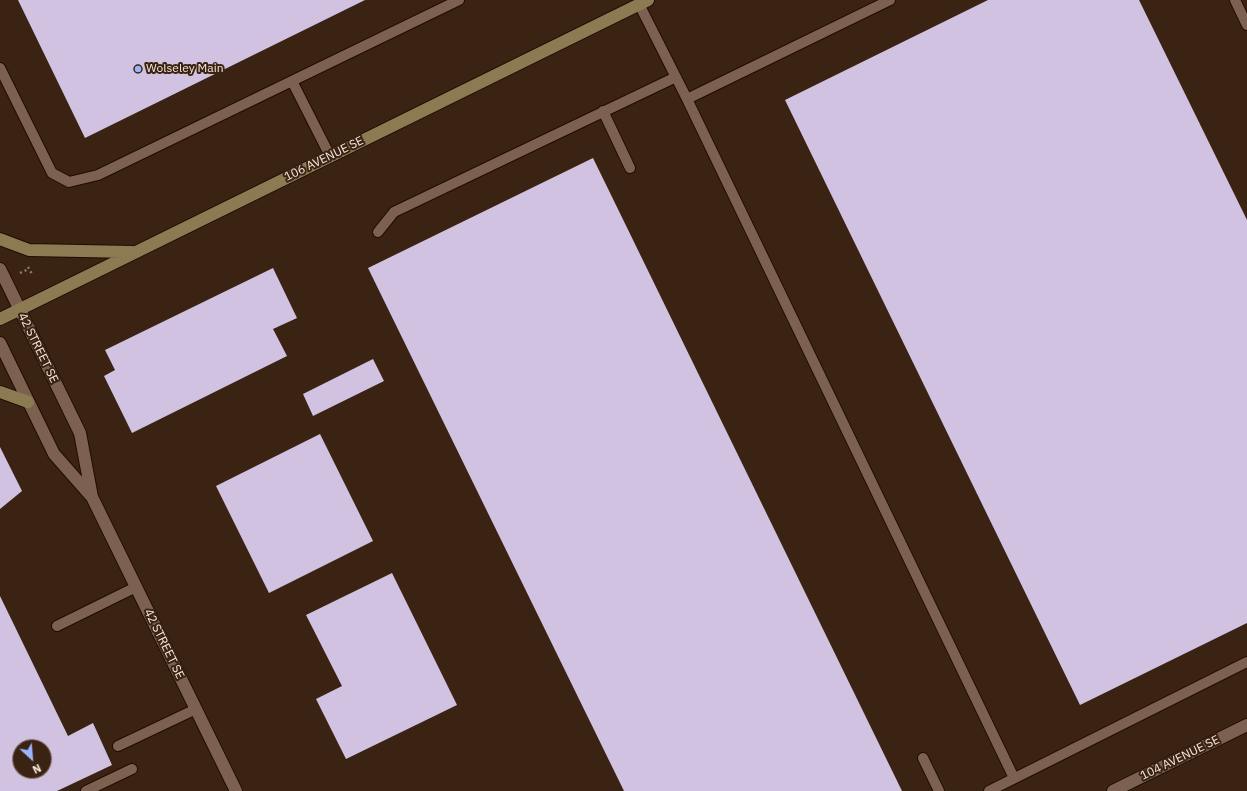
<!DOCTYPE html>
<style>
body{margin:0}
#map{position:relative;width:1247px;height:791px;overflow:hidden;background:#3a2313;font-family:"IBM Plex Sans",sans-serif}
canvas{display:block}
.north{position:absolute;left:12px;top:739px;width:40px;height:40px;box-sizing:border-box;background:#3a2313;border:1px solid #867164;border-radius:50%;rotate:154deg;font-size:11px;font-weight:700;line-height:16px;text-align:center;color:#f7e7dd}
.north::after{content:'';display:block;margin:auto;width:14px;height:18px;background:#9bb5fd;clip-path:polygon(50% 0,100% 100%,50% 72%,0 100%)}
</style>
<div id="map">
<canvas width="1247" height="791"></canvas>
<div class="north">N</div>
</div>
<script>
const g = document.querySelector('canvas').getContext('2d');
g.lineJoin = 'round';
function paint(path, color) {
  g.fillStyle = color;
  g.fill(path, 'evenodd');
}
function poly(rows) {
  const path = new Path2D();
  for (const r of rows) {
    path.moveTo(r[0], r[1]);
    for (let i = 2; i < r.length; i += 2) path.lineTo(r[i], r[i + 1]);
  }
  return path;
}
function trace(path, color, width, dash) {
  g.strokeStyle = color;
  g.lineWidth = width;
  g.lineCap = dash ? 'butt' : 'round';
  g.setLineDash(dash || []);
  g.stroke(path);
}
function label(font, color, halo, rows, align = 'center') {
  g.font = font + ' "IBM Plex Sans",sans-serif';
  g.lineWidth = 4;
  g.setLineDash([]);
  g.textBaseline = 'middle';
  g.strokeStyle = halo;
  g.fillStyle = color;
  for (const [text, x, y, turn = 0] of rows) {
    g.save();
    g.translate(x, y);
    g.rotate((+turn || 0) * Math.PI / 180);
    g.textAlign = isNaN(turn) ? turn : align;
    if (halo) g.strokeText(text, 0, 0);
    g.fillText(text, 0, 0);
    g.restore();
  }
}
const building = poly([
 [18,0,365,0,85,138],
 [988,0,1139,0,1247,220,1247,623,1080,705,785,100],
 [593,158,902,791,624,791,368,268],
 [273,268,297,318,273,329,287,356,132,433,104,376,115,370,105,350],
 [373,359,384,381,313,416,303,394],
 [320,434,373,541,269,593,216,486],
 [0,447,22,491,0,509],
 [392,573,457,705,346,759,316,699,342,686,306,615],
 [0,596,68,736,93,723,112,765,57,791,0,791],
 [20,747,44,747,44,771,20,771]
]);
const path = poly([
 [28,267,32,274],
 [20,273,29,269]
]);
const lane = poly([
 [1235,0,1247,25],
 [639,4,687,99,890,0],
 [0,68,52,173,69,182,98,175,459,0],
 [292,81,330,156],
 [687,99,1014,778],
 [603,111,630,168],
 [378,232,394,212,676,77],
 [57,626,136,587],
 [118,746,196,709],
 [923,758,939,791],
 [86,791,132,769],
 [989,791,1247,662]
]);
const street = poly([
 [0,269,80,433,92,497,236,791],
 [0,343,54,454,91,496],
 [1113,791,1247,725]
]);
const secondary = poly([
 [0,239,29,250,133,252],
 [0,319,648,0],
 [0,392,28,402]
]);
const markers = [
 [138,69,4,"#9bb5fd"]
];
const poiNames = [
 ["Wolseley Main",146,69]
];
const streetNames = [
 ["106 AVENUE SE",324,159,-26],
 ["42 STREET SE",38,348,64],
 ["42 STREET SE",164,644,64],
 ["104 AVENUE SE",1180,758,-26]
];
paint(building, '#d0c2e0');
trace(lane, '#200c00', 12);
trace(street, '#200c00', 14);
trace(secondary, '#200c00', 14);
trace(path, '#8c786a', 2.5, [2, 3]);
trace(lane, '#7c6150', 10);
trace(street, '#7c6150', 12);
trace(secondary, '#8c7a53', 12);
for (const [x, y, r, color] of markers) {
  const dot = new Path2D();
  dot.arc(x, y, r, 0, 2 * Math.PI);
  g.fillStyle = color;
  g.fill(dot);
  trace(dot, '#3a2313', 1.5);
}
label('12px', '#f7e7dd', '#3a2313', poiNames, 'left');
label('12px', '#f7e7dd', '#3a2313', streetNames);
</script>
